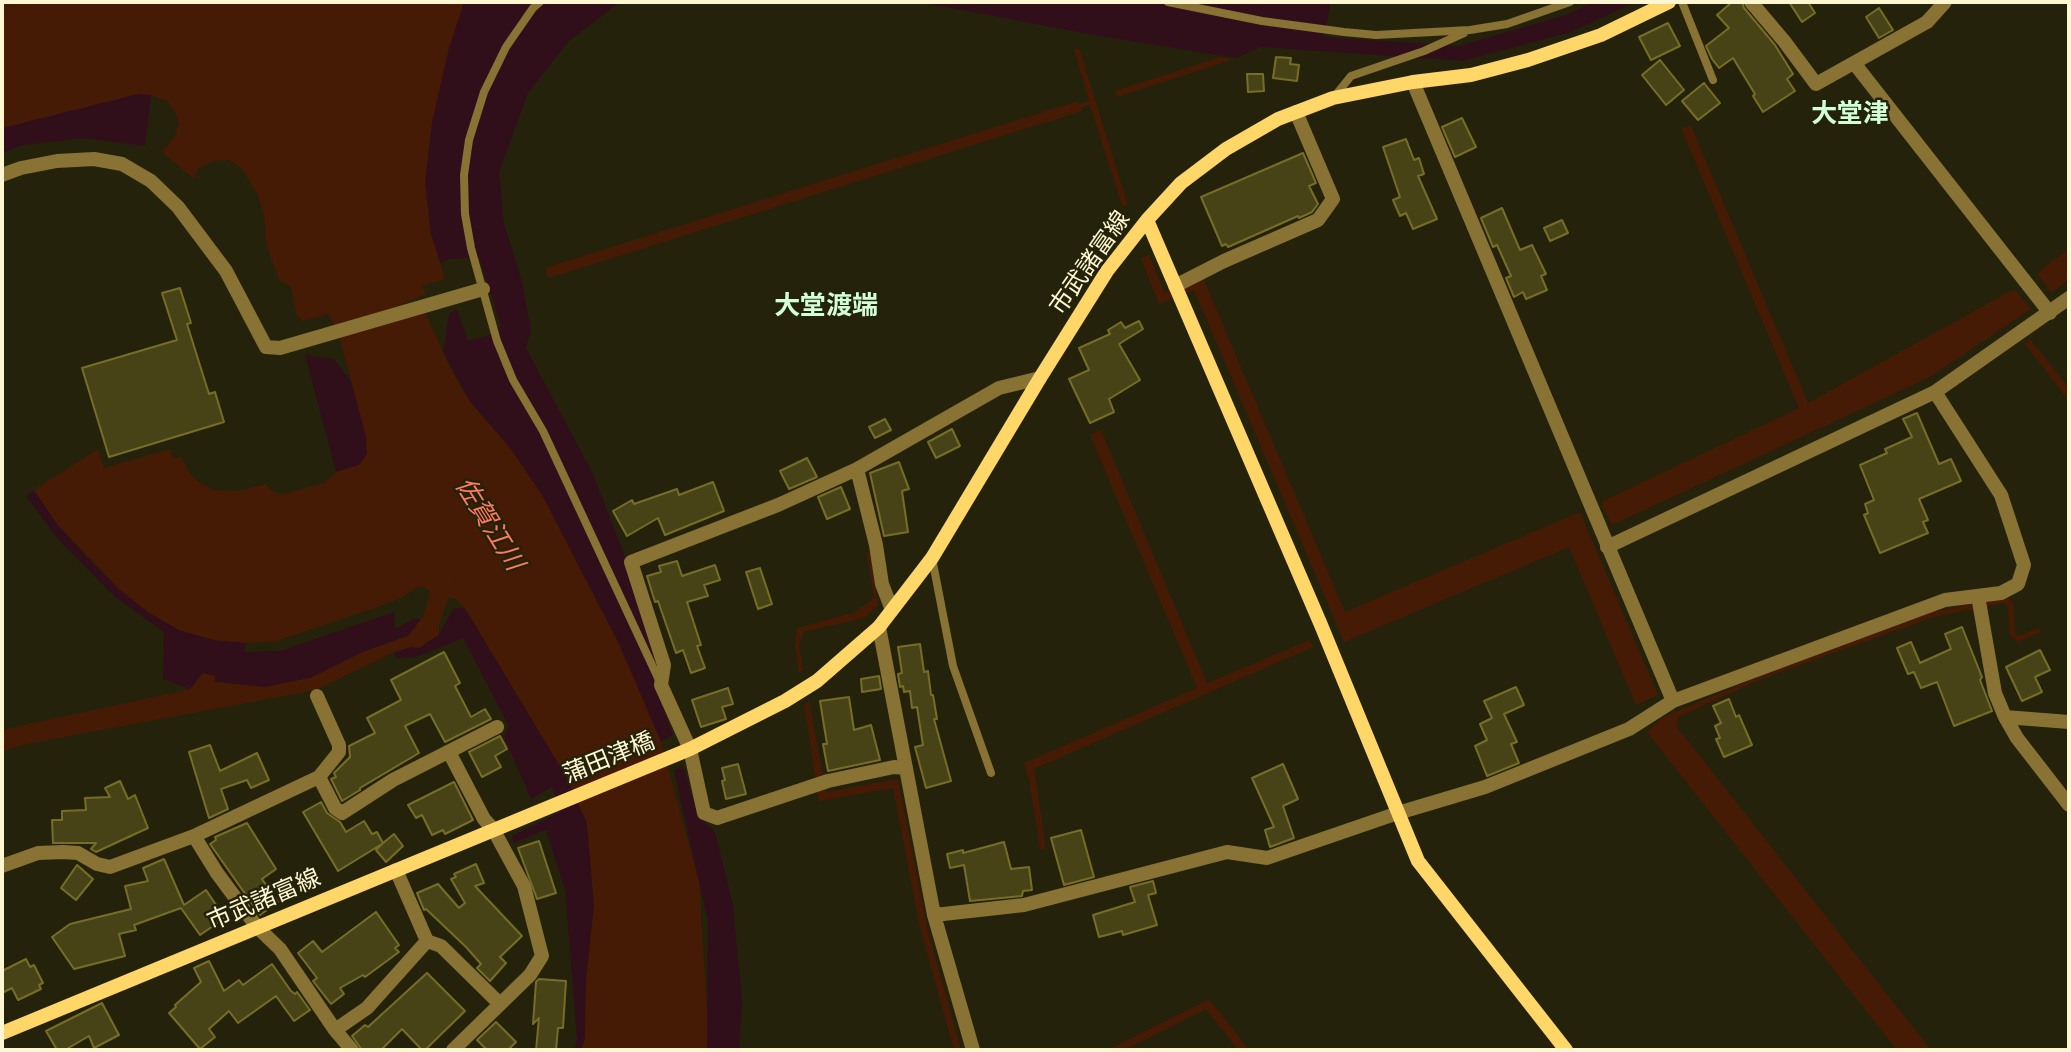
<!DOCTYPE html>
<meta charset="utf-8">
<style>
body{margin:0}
#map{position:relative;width:2071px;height:1052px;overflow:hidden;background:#25220c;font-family:Inter,sans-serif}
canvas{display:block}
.frame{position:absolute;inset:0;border:4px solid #fff7d1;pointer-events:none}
</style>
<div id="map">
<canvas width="2071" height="1052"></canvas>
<div class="frame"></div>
</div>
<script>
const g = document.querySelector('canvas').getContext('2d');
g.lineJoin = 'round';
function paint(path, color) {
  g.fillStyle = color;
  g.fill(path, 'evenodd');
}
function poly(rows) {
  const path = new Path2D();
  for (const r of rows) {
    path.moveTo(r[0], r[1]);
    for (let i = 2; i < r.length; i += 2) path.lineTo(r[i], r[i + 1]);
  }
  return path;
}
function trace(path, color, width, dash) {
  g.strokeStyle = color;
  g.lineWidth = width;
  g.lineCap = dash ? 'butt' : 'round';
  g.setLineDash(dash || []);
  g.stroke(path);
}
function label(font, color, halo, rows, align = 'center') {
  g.font = font + ' Inter,"Noto Sans JP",sans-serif';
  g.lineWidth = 5;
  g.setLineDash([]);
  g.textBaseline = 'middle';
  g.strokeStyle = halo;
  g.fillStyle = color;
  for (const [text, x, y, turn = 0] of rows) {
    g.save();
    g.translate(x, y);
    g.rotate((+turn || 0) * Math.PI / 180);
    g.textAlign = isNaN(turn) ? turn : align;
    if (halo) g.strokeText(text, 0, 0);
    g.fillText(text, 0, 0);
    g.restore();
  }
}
const green = poly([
 [441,2,620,2,568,42,528,93,499,172,504,223,522,282,531,330,526,348,593,474,626,559,660,665,654,683,673,735,661,742,619,644,542,495,510,448,471,403,443,353,449,313,457,310,468,341,489,335,501,326,479,257,449,259,440,263,445,279,414,251],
 [919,2,1331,2,1324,37,1459,46,1569,14,1593,2,1636,2,1571,32,1463,61,1261,47,1237,58,1094,35],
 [120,22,176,114,167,101,151,95,145,146,83,138,23,145,2,153,2,107],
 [305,355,334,359,354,386,366,436,367,454,359,465,336,472],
 [34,490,57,524,89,559,118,588,148,612,179,630,214,640,247,643,244,652,280,651,394,612,395,629,414,619,425,619,413,634,363,652,310,678,265,687,214,682,190,689,163,679,164,632,114,596,56,537,26,496],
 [454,608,465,608,567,778,587,823,594,906,586,980,585,1037,582,1050,574,1050,577,1039,565,890,546,830,513,843,512,836,560,812,552,787,531,799,504,737,509,726,463,638,417,657,397,658,394,652,426,643,439,634],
 [683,766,698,815,715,832,733,905,742,1001,739,1050,707,1050,708,922,674,770]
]);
const water = poly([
 [2,2,464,2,449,48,432,122,425,182,431,234,445,279,422,286,426,294,379,314,335,326,329,314,303,321,297,316,291,287,279,280,266,244,264,215,258,195,242,169,229,160,214,161,199,168,193,178,162,152,174,137,179,123,176,114,167,101,151,95,138,94,2,128],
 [1079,48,1128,205,1122,206,1090,105,1081,108,1082,111,549,278,545,268,1078,101,1080,104,1089,101,1074,49],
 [1220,57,1231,60,1117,97,1115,91],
 [1691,126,1808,403,2014,289,2031,309,1930,377,1612,525,1601,502,1799,408,1681,128],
 [2069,249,2069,279,2051,293,2037,273],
 [1149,255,1165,293,1203,278,1345,612,1580,512,1658,695,1636,705,1569,547,1344,642,1194,290,1159,304,1141,258],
 [425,313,454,375,471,403,510,448,542,495,619,644,661,742,699,881,707,1009,707,1050,582,1050,585,1037,586,980,594,906,587,823,567,778,465,608,455,599,448,597,444,604,430,599,429,590,420,586,401,598,377,607,277,641,247,643,214,640,179,630,148,612,118,588,57,524,34,490,98,449,104,468,170,449,173,458,181,457,193,478,213,490,239,491,266,484,271,490,281,495,324,483,336,472,359,465,367,454,366,436,339,336],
 [2030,339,2069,388,2069,401,2025,344],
 [1101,430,1207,683,1310,640,1313,647,1034,769,1046,849,1040,849,1029,779,1024,763,1197,688,1090,435],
 [867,552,871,552,878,605,864,618,803,632,799,646,803,670,799,673,795,644,797,628,855,612,874,598],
 [2009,597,2013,604,2015,632,2017,636,2039,628,2041,632,2018,642,2010,636,2008,608,2005,603,1933,617,1761,679,1678,717,1677,727,1931,1050,1897,1050,1647,732,1663,717,1758,677,1931,612],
 [425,619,439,624,439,635,426,643,394,652,316,690,21,745,2,752,2,730,190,689,203,673,215,676,215,682,265,687,310,678,363,652,413,634],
 [809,701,826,792,898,779,927,927,961,1050,954,1050,920,928,893,788,819,801,804,704],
 [1209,999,1249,1050,1238,1050,1206,1009,1125,1050,1107,1050]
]);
const canal = poly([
 [417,639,431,621,437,602,447,581]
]);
const building = poly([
 [1732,2,1742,2,1744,8,1775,45,1793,74,1787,79,1795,91,1763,112,1753,96,1755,94,1733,58,1719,68,1712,59,1706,46,1729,28,1717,15,1732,2],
 [1789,2,1808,2,1815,13,1802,22,1789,2],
 [1879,8,1893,30,1879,38,1866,17,1879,8],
 [1668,23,1680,46,1651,60,1639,37,1668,23],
 [1276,57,1291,58,1290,64,1299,65,1297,81,1273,78,1276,57],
 [1660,60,1684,90,1666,105,1642,75,1660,60],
 [1247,74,1263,74,1264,91,1248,92,1247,74],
 [1704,83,1720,103,1698,120,1682,101,1704,83],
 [1462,118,1476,147,1455,157,1442,127,1462,118],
 [1406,139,1414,160,1419,158,1424,174,1418,176,1437,219,1413,229,1406,213,1400,216,1393,200,1400,197,1383,147,1406,139],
 [1303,153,1316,183,1309,186,1318,204,1312,212,1299,218,1298,216,1228,247,1226,244,1222,246,1201,197,1303,153],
 [1502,208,1520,250,1532,245,1546,274,1541,276,1547,290,1526,299,1523,292,1514,297,1506,278,1511,276,1497,245,1493,247,1481,218,1502,208],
 [1562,220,1568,233,1550,241,1544,228,1562,220],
 [180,288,191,323,187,324,209,394,215,392,224,422,109,457,82,368,177,340,162,293,180,288],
 [1139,321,1143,329,1119,344,1140,380,1109,399,1114,412,1090,423,1069,379,1089,370,1079,348,1110,334,1108,330,1121,322,1125,328,1139,321],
 [1917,413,1939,464,1951,459,1961,481,1919,499,1928,520,1923,522,1928,533,1880,553,1864,515,1868,513,1865,504,1874,500,1860,465,1887,453,1885,449,1912,437,1903,419,1917,413],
 [885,419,891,430,875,438,869,427,885,419],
 [952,429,960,446,936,458,928,442,952,429],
 [807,458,817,477,789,489,780,471,807,458],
 [899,462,909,489,902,491,908,532,884,536,870,473,899,462],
 [713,482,724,511,665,535,658,518,627,536,613,511,632,500,634,504,677,489,679,495,713,482],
 [841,487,850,509,827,519,818,497,841,487],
 [677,561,682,576,715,565,720,580,704,585,708,596,687,602,701,645,697,646,705,668,691,673,683,650,676,653,658,601,655,602,647,576,661,572,659,566,677,561],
 [760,568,772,604,758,609,746,572,760,568],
 [1962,627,1982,677,1980,680,1992,711,1954,726,1937,682,1921,688,1914,672,1908,674,1897,648,1911,642,1920,663,1951,649,1945,634,1962,627],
 [920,644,924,672,928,671,931,695,933,695,937,719,934,719,951,781,926,788,915,747,923,745,917,707,912,708,910,691,904,692,903,686,900,687,898,674,902,673,898,647,920,644],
 [2040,650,2050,670,2035,677,2042,692,2022,701,2006,667,2040,650],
 [444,652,460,683,455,686,471,717,485,709,491,719,445,742,430,714,405,726,419,753,360,788,360,790,342,801,331,779,336,777,334,773,350,757,349,746,375,733,367,718,401,700,391,680,444,652],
 [879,676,881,689,862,692,861,679,879,676],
 [1516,687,1524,705,1504,714,1517,742,1511,744,1519,763,1487,776,1475,746,1487,740,1480,724,1492,718,1484,701,1516,687],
 [728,688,733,704,722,707,726,719,701,727,692,700,728,688],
 [849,697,854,730,871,725,880,760,828,771,823,744,827,744,820,701,849,697],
 [1729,699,1736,717,1739,715,1752,745,1724,757,1716,739,1720,738,1715,726,1721,723,1713,706,1729,699],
 [500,736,507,749,495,756,501,767,482,777,469,752,500,736],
 [210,745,220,771,257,753,269,780,251,788,247,780,221,789,228,809,209,818,189,752,210,745],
 [738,764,746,794,726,799,722,781,725,780,722,768,738,764],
 [1283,764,1298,799,1283,806,1294,838,1270,847,1265,830,1274,827,1252,778,1283,764],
 [120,781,128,799,135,795,148,828,96,852,91,849,96,843,53,843,52,820,62,820,62,811,86,810,85,798,110,797,105,788,120,781],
 [454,782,473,820,445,834,443,830,432,835,422,815,416,818,408,805,454,782],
 [321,802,327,813,340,822,346,832,364,821,372,834,377,832,383,843,394,834,403,846,386,862,376,850,382,844,338,871,303,812,321,802],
 [247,823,276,869,262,879,278,902,260,915,210,844,216,840,215,837,247,823],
 [1081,830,1094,877,1064,885,1051,838,1081,830],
 [539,841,556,893,537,899,518,848,539,841],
 [1004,842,1011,869,1029,867,1032,890,1023,891,1022,896,970,901,964,865,950,868,947,854,963,850,963,853,1004,842],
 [164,859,184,905,206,890,225,918,200,935,181,908,134,925,136,930,119,934,125,956,74,969,52,937,70,924,131,909,125,886,148,881,143,868,164,859],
 [476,864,484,883,475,886,522,936,500,957,506,963,490,981,477,968,481,964,466,947,426,909,424,910,417,893,438,884,459,908,465,903,451,879,456,877,454,874,476,864],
 [77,865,93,879,76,900,61,888,77,865],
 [1153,881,1156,893,1148,895,1157,925,1123,935,1122,931,1099,937,1093,915,1135,902,1130,887,1153,881],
 [376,912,399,945,395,948,399,952,365,977,363,975,340,988,344,994,331,1004,313,981,317,978,298,953,313,941,322,952,376,912],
 [26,959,30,967,34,965,43,983,39,985,41,989,18,1000,12,988,2,993,2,971,26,959],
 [209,961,224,991,239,980,243,985,272,964,291,991,295,994,297,992,310,1010,294,1021,276,996,238,1023,229,1011,209,1029,215,1037,200,1049,169,1013,176,1007,175,1005,201,982,194,968,209,961],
 [427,973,465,1011,425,1050,422,1050,402,1029,381,1050,362,1050,352,1036,365,1025,368,1027,427,973],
 [539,979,566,981,563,1028,558,1028,556,1050,536,1050,539,1018,533,1024,536,982,539,979],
 [102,1003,119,1035,94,1048,89,1036,65,1050,57,1050,46,1031,102,1003],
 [496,1022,516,1042,508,1050,487,1050,477,1040,496,1022]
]);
const lane = poly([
 [540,2,533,8,506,47,484,92,469,140,464,175,465,214,471,248,497,341,513,380,543,431,659,680],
 [1168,2,1262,21,1344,32,1376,35,1470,30,1507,24,1570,2],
 [1682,2,1713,80],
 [1334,97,1351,76,1424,51,1464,33],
 [932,558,953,666,991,773]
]);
const street = poly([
 [1751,2,1784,41,1816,84,1927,22,1945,2],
 [1854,63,2050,313],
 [1413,82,1673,701],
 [2,175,21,168,57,161,94,159,122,164,151,181,178,207,226,271,266,347,280,348,483,289],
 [1175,286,1224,261,1318,220,1333,199,1296,112],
 [857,469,876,545,882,584,892,610],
 [1607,547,1935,392,2069,298],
 [1978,596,1995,693,2005,717,2069,722],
 [879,627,934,915,973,1050],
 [2005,717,2017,738,2069,805],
 [449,752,484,819,493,829,524,886,542,956,530,975,453,1050],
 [906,768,894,767,828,781,717,818,704,813,690,749,661,685,664,665,631,562,778,505,857,469,999,388,1040,378],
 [319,777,335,808,342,813,393,780,497,727],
 [194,836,217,873,257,927,280,949,335,1030,352,1050],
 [2,866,38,853,63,852,78,853,97,864,110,867,194,836,319,777,339,752,339,745,317,696],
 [396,870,427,941,441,946,500,1004],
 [934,915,1024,905,1227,852,1267,858,1398,813,1485,787,1629,729,1673,701,1945,600,2001,593,2018,584,2024,565,2001,495,1935,392],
 [335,1030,367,1008,427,941]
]);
const secondary = poly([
 [1147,220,1321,625,1418,861,1566,1050],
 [2,1033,690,749,785,701,817,681,879,627,932,558,1040,378,1107,271,1147,220,1181,183,1226,149,1278,119,1333,98,1413,82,1471,75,1528,60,1601,35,1669,2]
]);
const streetNames = [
 ["市武諸富線",1090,263,-55],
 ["蒲田津橋",609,758,-22],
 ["市武諸富線",264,900,-23]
];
const neighbourhoodNames = [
 ["大堂津",1850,114],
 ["大堂渡端",826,306]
];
const waterNames = [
 ["佐賀江川",489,524,58]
];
paint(green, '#300f1a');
paint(water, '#451b05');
trace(canal, '#451b05', 18);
paint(building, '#484317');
trace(building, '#766e27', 2);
trace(lane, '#887234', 8);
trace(street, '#887234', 14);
trace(secondary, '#ffd668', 14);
label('24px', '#fff7d1', '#25220c', streetNames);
label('bold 26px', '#d3ffd6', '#25220c', neighbourhoodNames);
label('italic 26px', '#ff795f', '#25220c', waterNames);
</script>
